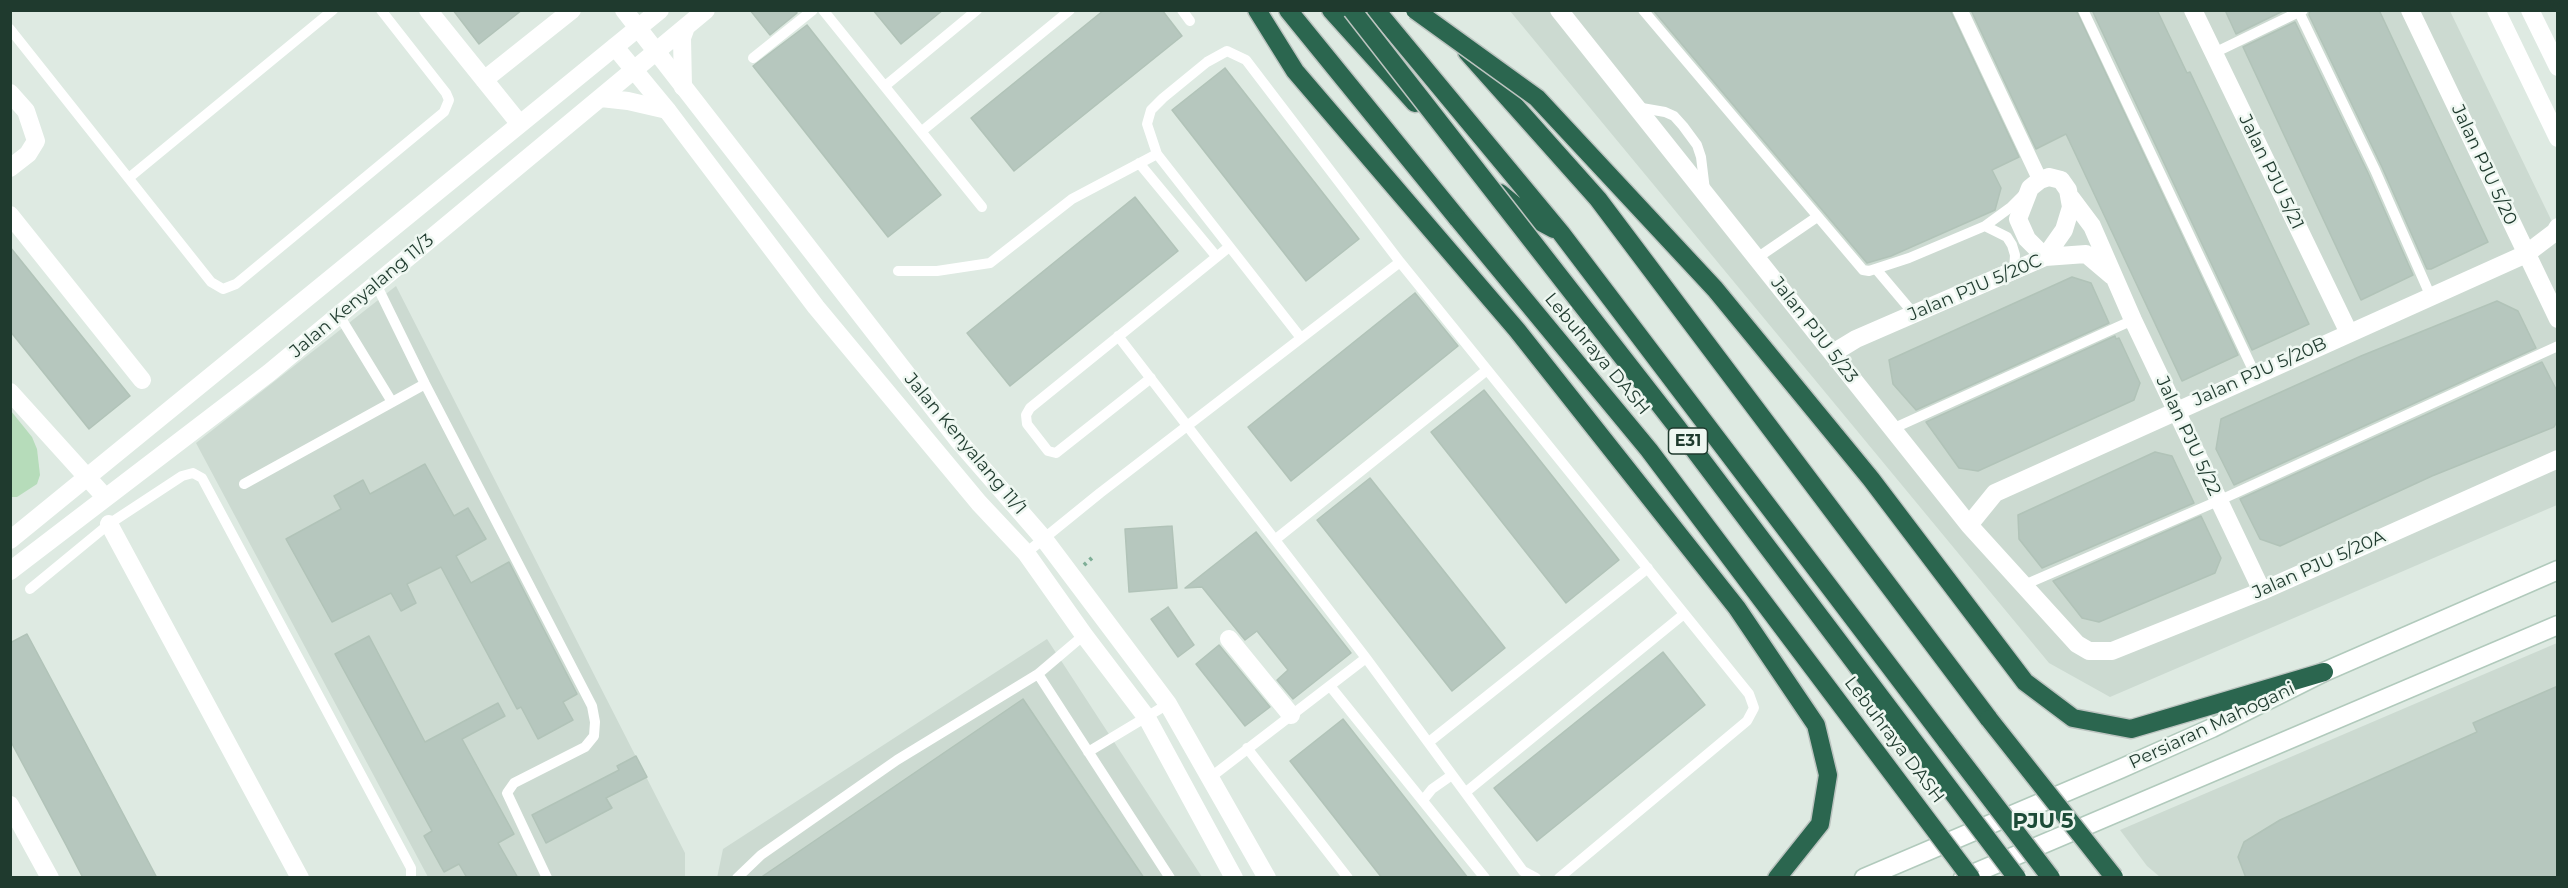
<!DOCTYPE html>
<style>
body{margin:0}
#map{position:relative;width:2568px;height:888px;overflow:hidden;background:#deeae2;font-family:Montserrat,sans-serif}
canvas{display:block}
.frame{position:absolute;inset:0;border:12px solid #1f3a2e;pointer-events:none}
</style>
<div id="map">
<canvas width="2568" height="888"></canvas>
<div class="frame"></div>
</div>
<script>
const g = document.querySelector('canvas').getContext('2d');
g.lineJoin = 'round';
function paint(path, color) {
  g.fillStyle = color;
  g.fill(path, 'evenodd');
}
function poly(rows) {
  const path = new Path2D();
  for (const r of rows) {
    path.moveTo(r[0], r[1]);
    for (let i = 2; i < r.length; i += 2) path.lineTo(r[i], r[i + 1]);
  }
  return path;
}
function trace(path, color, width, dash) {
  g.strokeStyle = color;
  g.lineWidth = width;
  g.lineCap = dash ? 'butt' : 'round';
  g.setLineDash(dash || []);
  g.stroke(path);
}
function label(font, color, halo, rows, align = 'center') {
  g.font = font + ' Montserrat,sans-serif';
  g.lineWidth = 5;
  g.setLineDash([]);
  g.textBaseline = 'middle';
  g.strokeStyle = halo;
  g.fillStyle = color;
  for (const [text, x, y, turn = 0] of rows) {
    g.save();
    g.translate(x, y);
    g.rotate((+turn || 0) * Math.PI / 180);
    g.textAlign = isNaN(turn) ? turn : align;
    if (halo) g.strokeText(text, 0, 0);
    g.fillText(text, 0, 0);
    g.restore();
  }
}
const built = poly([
 [1510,11,2450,11,2557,232,2557,505,2110,697,2049,663],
 [396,286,685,853,685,877,428,877,196,443],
 [1047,639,1202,877,717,878,723,849],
 [2557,643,2557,877,2160,877,2147,866,2120,830]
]);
const green = poly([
 [11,411,32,437,37,449,40,475,37,484,17,497,11,497]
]);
const building = poly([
 [453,10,522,10,479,44,453,10],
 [750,10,795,10,797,13,770,35,750,10],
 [873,10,943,10,901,44,873,10],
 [1104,10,1162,10,1182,36,1014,171,971,118,1104,10],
 [1653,10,1950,10,2019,157,1992,170,2001,188,1995,210,1891,256,1867,263,1653,10],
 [1971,10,2076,10,2238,355,2182,381,2066,134,2036,149,1971,10],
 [2092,10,2157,10,2187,73,2190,72,2309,324,2252,350,2092,10],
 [2225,10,2285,10,2236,34,2225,10],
 [2310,10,2379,10,2488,242,2431,269,2427,269,2382,167,2309,15,2310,10],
 [2295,22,2368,173,2413,275,2361,300,2243,47,2295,22],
 [807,25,941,195,888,237,753,66,807,25],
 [1225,68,1359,239,1306,281,1172,110,1225,68],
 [1135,197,1178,251,1010,386,967,333,1135,197],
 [10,247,130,396,89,429,10,331,10,247],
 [2072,277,2091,283,2109,323,1916,410,1893,384,1889,360,2072,277],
 [1415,293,1458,346,1291,481,1248,427,1415,293],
 [2497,301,2518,311,2536,348,2234,485,2216,449,2221,419,2361,356,2497,301],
 [2115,336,2116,339,2119,338,2140,383,2134,400,1978,471,1959,468,1926,422,2115,336],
 [2542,362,2558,393,2558,420,2554,427,2432,476,2280,546,2260,539,2240,499,2542,362],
 [1484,390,1619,560,1566,603,1431,432,1484,390],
 [2155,452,2172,456,2194,503,2042,568,2019,539,2018,515,2155,452],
 [425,464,454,516,468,508,486,539,456,556,471,583,509,562,577,694,563,702,573,720,538,739,521,707,517,709,441,567,407,584,416,603,401,611,391,593,332,622,286,539,341,509,334,496,363,480,370,494,425,464],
 [1370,478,1505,648,1452,691,1317,520,1370,478],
 [2201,516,2221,558,2215,573,2099,622,2082,618,2053,581,2201,516],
 [1172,526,1177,588,1129,592,1125,529,1172,526],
 [1256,532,1351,653,1293,699,1277,680,1288,670,1257,631,1245,640,1202,587,1185,588,1256,532],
 [1168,607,1194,645,1178,657,1151,619,1168,607],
 [27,634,110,789,157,878,83,878,66,845,10,740,10,643,27,634],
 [369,636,425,742,498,703,505,716,462,739,514,834,498,843,518,878,467,878,459,864,444,872,424,836,432,831,335,654,369,636],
 [1219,645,1270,707,1245,726,1196,664,1219,645],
 [1663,652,1705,705,1537,841,1494,788,1663,652],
 [2558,686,2558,878,2246,878,2238,857,2244,842,2280,820,2477,732,2473,723,2558,686],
 [1023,699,1144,878,760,878,1023,699],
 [1343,719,1468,878,1382,878,1290,761,1343,719],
 [636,756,647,777,606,798,612,808,546,843,532,815,619,770,617,766,636,756]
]);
const path = poly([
 [1084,565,1093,557]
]);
const service = poly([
 [823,10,982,207],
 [1182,10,1190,21],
 [1643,10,1863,270,1869,271,1909,258,1985,226,2011,207,2024,194],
 [2083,10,2255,374],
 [2298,10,2375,170,2431,297],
 [10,29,211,282,223,289,236,284,444,112,449,100,446,93,381,10],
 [2214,53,2303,10],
 [753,58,813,10],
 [885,86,977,10],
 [1636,107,1665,112,1674,116,1683,126,1697,145,1701,157,1705,190],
 [922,131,1070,10],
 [1139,163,1216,256],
 [130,177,333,10],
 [1985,226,2007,237,2012,245,2015,255,2014,270],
 [1757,258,1817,217],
 [1876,269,1914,314],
 [898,271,937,271,990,263,1072,199,1157,154],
 [376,284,425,384,592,706,595,722,594,736,585,747,514,783,507,793,547,878],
 [339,315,392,402],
 [1118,336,1366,658,1523,871,1536,878],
 [1301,338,1157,154,1147,124,1151,110,1163,98,1207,62,1227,51,1246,60,1400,262,1749,694,1754,708,1747,721,1559,878],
 [1151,378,1056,453,1048,451,1027,424,1026,415,1030,408,1229,247],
 [1892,429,2133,320],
 [244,484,425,384],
 [1276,539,1487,370],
 [1026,553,1100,493,1400,262],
 [2024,585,2218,501,2558,346],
 [30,589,109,524,182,476,193,473,202,478,411,868,411,878],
 [1038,674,1170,878],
 [1330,686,1485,878],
 [1429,742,1648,568],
 [1247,748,1348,878],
 [1088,752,1168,704],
 [1211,777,1366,658],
 [1466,792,1684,614],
 [1424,799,1432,789,1452,775],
 [737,878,761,855,897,760,1038,674,1084,635]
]);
const pedestrian = poly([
 [1960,10,2040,180]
]);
const minor = poly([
 [428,10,519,123],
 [624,10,958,440,1044,539,1168,704,1267,878],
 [1559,10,1969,525,2077,644,2089,651,2112,651,2262,591,2558,459],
 [2193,10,2349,333],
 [2410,10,2558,319],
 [615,47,667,110,816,307,979,503,1026,553,1084,635,1147,718,1234,878],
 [484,80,572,10],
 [10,93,26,111,36,141,28,154,10,168],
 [2049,177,2061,180,2068,190,2071,207,2064,230,2045,257,2027,239,2018,219,2030,188,2040,180,2049,177],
 [2071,198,2092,226,2133,320,2262,591],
 [10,215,142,380],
 [1833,353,1856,339,2045,257,2086,254,2112,276],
 [10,392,105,497],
 [109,524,300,878],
 [1969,525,1995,493,2526,254,2555,232,2558,227],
 [1229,639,1291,715],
 [10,805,50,878]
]);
const tertiary = poly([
 [2496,10,2558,138],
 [2530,10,2558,67],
 [683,87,682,38,686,27],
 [601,98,628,101,667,110],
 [10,540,660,10],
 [10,571,269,373,706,10]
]);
const secondary = poly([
 [1864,878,2120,769,2212,728,2324,672,2558,570],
 [1963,878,2558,625]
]);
const motorway = poly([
 [1257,10,1295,71,1517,330,1737,608,1816,725,1828,775,1820,824,1777,878],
 [1288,10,1458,219],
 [1331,10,1415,103],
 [1376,10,1561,233,1947,742],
 [1467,52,1598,199,1989,719],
 [1500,193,1524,213,1554,229],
 [2192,711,2324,672]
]);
const motorwayBridge = poly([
 [1352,10,1677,427,2017,878],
 [1415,10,1537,98,1715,289,1871,479,2025,682,2073,718,2131,729,2192,711],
 [1458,219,1649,450,1971,878],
 [1989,719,2114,877],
 [1947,742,2051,878]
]);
const shields = [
 [1688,441,39]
];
const shieldNames = [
 ["E31",1688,441]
];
const streetNames = [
 ["Jalan PJU 5/20",2484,165,65],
 ["Jalan PJU 5/21",2271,172,64],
 ["Jalan PJU 5/20C",1975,288,-23],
 ["Jalan Kenyalang 11/3",362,296,-40],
 ["Jalan PJU 5/23",1814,330,52],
 ["Lebuhraya DASH",1597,354,50],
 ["Jalan PJU 5/20B",2260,372,-24],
 ["Jalan PJU 5/22",2188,436,65],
 ["Jalan Kenyalang 11/1",965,444,50],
 ["Jalan PJU 5/20A",2319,565,-24],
 ["Persiaran Mahogani",2212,726,-25],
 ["Lebuhraya DASH",1894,740,53]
];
const quarterNames = [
 ["PJU 5",2043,822]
];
paint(built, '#ccdad1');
paint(green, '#b6dcba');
paint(building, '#b6c7be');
trace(building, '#b1c3b8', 1.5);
trace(secondary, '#b1cabc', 21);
trace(motorway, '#bcc4c0', 21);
trace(path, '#7eae96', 4, [3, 4.5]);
trace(service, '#fff', 10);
trace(pedestrian, '#fff', 15);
trace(minor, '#fff', 18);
trace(tertiary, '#fff', 18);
trace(secondary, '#fff', 18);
trace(motorway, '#2b664f', 18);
trace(motorwayBridge, '#bcc4c0', 21, []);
trace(motorwayBridge, '#2b664f', 18);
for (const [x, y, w] of shields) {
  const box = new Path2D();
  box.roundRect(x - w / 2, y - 13, w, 26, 4.5);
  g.fillStyle = '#eef7f1';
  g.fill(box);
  trace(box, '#1f3a2e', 1.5);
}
label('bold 16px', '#1f3a2e', null, shieldNames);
label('18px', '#1f3a2e', '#eef7f1', streetNames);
label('bold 21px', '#1c4b37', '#eef7f1', quarterNames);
</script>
